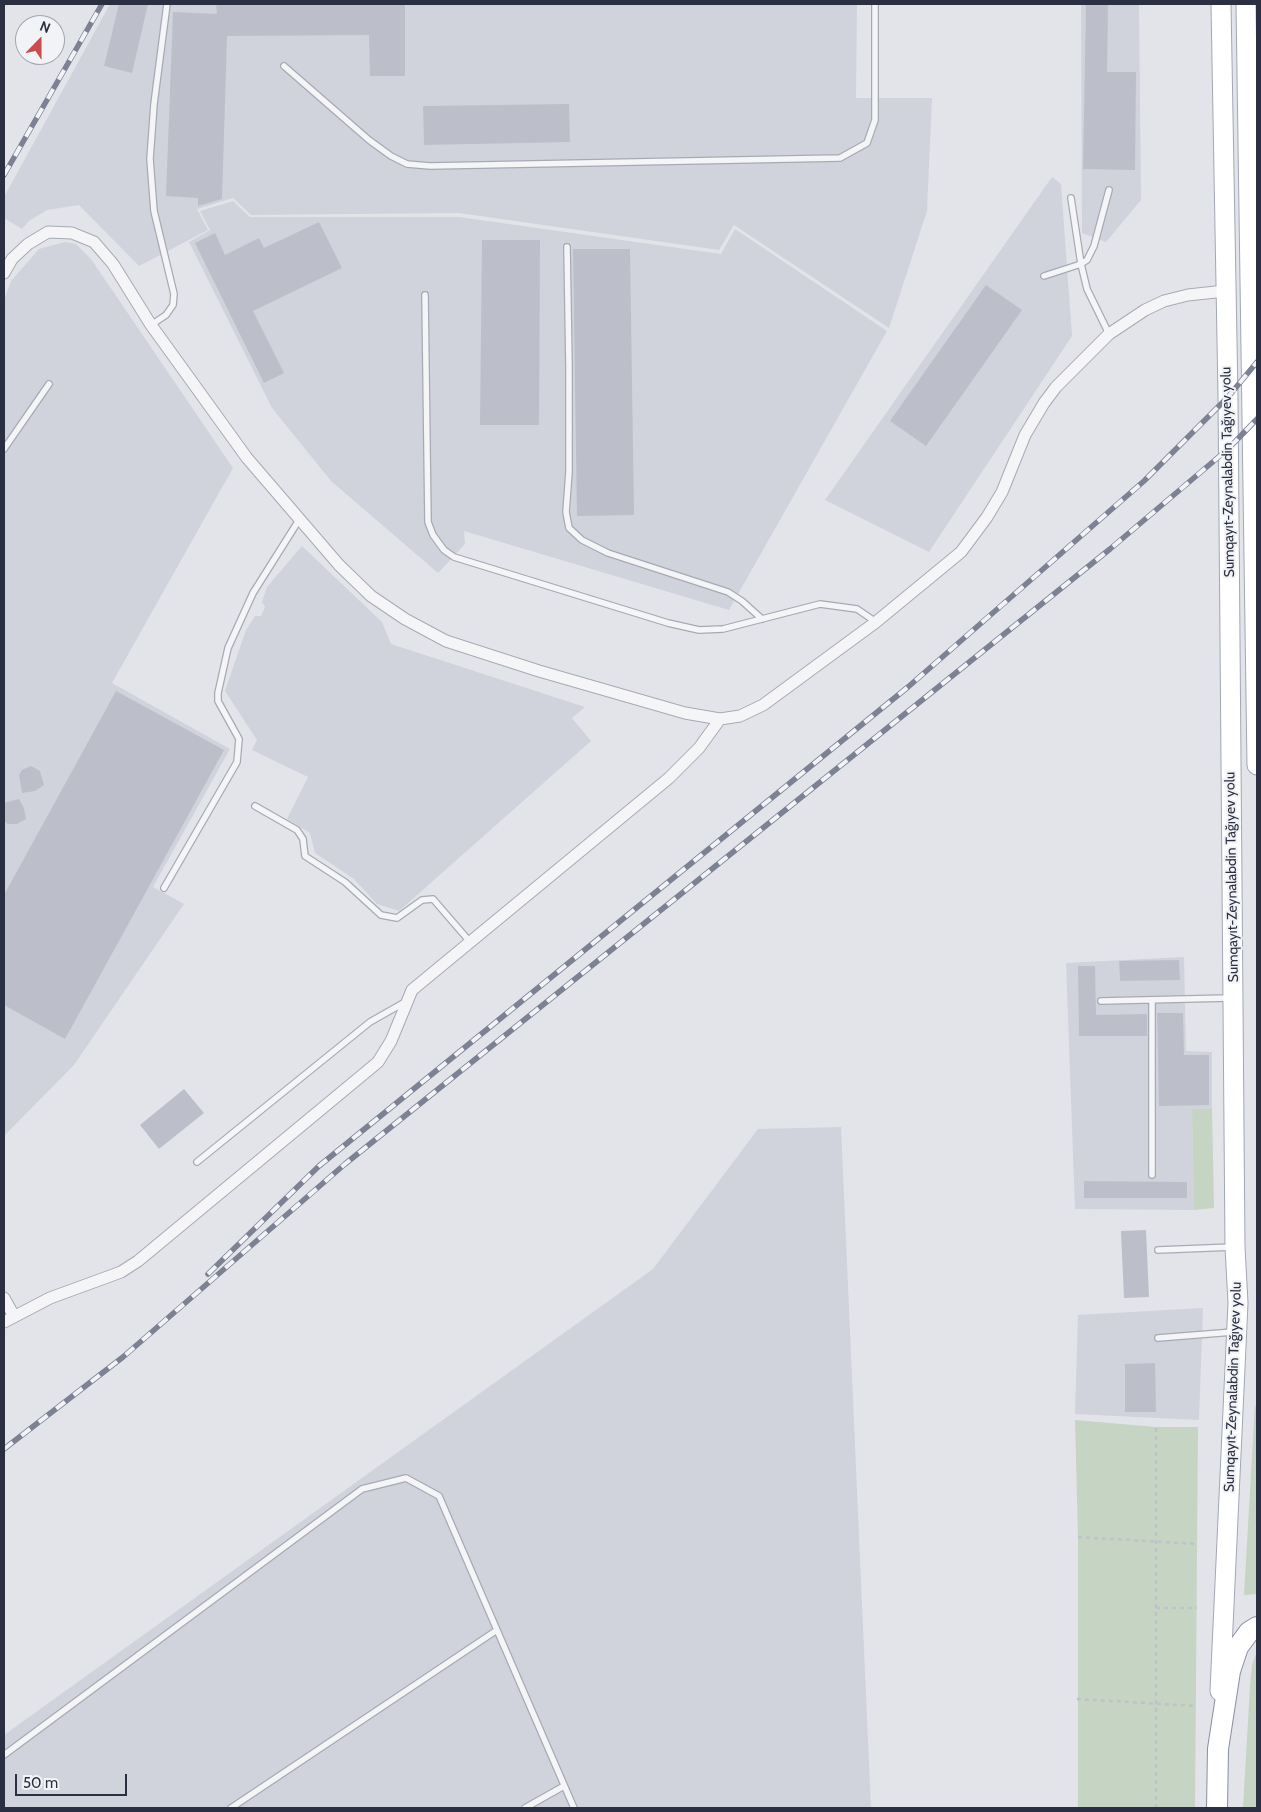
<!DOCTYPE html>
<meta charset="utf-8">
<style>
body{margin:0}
#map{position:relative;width:1261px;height:1812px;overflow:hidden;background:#e2e4ea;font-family:Cabin,sans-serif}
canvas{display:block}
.frame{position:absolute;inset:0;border:5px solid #2a3041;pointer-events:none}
.north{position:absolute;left:15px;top:15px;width:50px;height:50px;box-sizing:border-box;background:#f2f3f7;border:1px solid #a2a5ae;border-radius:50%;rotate:22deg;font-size:14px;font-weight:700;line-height:20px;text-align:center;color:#2a3041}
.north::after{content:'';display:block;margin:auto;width:18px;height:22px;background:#ca4c4d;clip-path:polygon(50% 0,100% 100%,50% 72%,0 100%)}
.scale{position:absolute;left:15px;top:1774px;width:112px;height:22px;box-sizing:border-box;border:2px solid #2a3041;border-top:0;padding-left:6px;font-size:15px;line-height:18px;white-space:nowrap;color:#2a3041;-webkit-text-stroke:4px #f2f3f7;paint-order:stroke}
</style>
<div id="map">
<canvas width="1261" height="1812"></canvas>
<div class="frame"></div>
<div class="north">N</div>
<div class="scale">50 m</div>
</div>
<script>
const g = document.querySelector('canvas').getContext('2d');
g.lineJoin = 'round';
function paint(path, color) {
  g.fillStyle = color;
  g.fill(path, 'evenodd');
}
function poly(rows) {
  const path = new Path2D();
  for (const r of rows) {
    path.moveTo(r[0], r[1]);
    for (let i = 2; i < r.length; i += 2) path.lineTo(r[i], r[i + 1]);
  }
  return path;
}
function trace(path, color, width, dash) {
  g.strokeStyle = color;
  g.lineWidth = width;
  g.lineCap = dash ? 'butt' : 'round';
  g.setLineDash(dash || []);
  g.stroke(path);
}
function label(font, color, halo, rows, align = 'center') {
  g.font = font + ' Cabin,sans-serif';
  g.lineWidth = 4;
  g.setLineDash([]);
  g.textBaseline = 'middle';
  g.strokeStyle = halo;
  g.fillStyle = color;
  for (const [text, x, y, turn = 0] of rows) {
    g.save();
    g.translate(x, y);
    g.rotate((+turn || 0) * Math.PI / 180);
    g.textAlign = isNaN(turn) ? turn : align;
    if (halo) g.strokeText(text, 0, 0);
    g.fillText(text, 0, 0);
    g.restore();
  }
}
const built = poly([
 [110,4,857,4,856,98,932,98,927,211,889,328,734,225,719,250,459,213,251,215,233,198,197,209,208,230,139,266,79,205,47,210,29,221,22,229,4,218,4,197],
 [1081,4,1139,4,1141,200,1106,242,1082,233],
 [1052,177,1061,184,1072,336,929,552,825,500],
 [233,201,250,217,459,217,721,254,735,229,887,331,729,610,464,531,465,544,438,573,331,481,272,408,189,242,210,230,200,211],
 [65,242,76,244,91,259,233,468,112,683,230,749,153,887,184,904,74,1065,4,1136,4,300,11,281,39,249],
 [302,546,382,622,391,644,585,707,572,718,591,741,399,911,377,904,354,879,315,853,310,833,287,819,308,777,252,750,257,740,225,691,246,630,255,616,261,616,265,607,262,602,267,587],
 [1184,957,1186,1051,1212,1052,1212,1109,1192,1109,1194,1210,1075,1209,1066,963],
 [841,1127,871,1808,4,1808,4,1735,653,1269,758,1129],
 [1203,1308,1199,1420,1075,1414,1078,1315]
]);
const green = poly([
 [1192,1109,1212,1109,1214,1208,1194,1210],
 [1255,1404,1257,1413,1257,1594,1244,1595],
 [1075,1420,1156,1427,1198,1427,1195,1808,1078,1808,1078,1537],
 [1257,1651,1257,1808,1243,1808,1250,1686,1252,1665]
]);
const building = poly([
 [119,4,148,4,132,73,104,66],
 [216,4,405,4,405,76,370,76,369,35,227,36,222,199,198,206,198,198,166,196,173,12,217,14],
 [1086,4,1108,4,1107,72,1136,72,1135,170,1083,169],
 [569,104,570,142,424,145,423,106],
 [319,222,342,268,253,311,284,373,264,383,195,243,215,233,225,255,259,238,264,248],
 [482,240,540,240,539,425,480,425],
 [573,249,630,249,634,515,577,516],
 [986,285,1022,310,926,446,890,421],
 [116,691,224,750,65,1039,4,1005,4,895],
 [31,766,40,771,44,785,35,791,22,793,19,775,22,770],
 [19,799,24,808,26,819,17,824,8,824,4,821,4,803],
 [1179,960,1180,980,1120,981,1119,961],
 [1078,966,1095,966,1096,1015,1147,1014,1147,1036,1079,1036],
 [1157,1013,1183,1013,1184,1055,1209,1055,1209,1105,1159,1106],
 [184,1089,204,1113,159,1149,140,1125],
 [1084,1181,1187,1182,1187,1198,1084,1198],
 [1146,1230,1149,1297,1124,1298,1121,1231],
 [1155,1363,1156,1412,1125,1412,1125,1364]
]);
const path = poly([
 [1078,1537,1197,1544],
 [1156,1608,1197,1608],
 [1077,1699,1196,1706],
 [1156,1808,1156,1427]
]);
const service = poly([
 [284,66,369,140,391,156,407,164,430,166,840,158,867,143,875,120,875,4],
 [1071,198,1081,264,1087,289,1109,334],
 [567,247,569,367,569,472,566,512,569,528,582,540,608,553,728,592,742,601,762,619],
 [1044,276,1081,264,1087,260,1094,246,1109,190],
 [425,295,428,522,433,535,444,550,454,557,668,623,699,630,723,629,820,604,857,609,876,622],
 [151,325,166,315,173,305,174,294,154,211,150,159,154,104,167,4],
 [4,449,49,384],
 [255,806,297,830,303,839,305,856,345,882,381,915,397,918,422,900,433,899,471,943],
 [164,888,237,762,239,739,218,701,218,693,228,648,253,593,299,520],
 [1101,1001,1229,998],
 [197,1162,370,1022,407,1001],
 [1152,1175,1152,1000],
 [1158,1250,1233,1247],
 [1158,1338,1233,1332],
 [4,1755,362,1489,406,1478,439,1496,574,1808],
 [231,1808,497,1630],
 [525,1808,564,1786]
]);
const minor = poly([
 [4,273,12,259,28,244,48,232,72,233,94,242,113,264,151,325,247,458,339,565,371,596,405,619,446,641,539,671,685,713,720,719,740,716,763,705,876,622,961,552,987,517,1002,492,1025,435,1044,403,1056,387,1109,334,1145,310,1164,301,1188,295,1225,291],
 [4,1298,14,1316],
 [4,1322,50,1298,121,1272,138,1261,366,1072,378,1062,391,1041,412,990,669,778,699,748,720,719]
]);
const primary = poly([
 [1246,4,1257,765],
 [1220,1691,1238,1303,1235,1247,1228,397,1221,4]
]);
const trunk = poly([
 [1217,1808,1218,1749,1230,1671,1238,1647,1249,1632,1257,1627]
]);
const rail = poly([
 [4,175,102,4],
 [208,1274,319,1166,908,687,1144,481,1228,397,1257,362],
 [4,1449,123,1357,345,1164,1110,549,1228,449,1257,419]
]);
const streetNames = [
 ["Sumqayıt-Zeynalabdin Tağıyev yolu",1228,472,-91],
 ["Sumqayıt-Zeynalabdin Tağıyev yolu",1232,877,-91],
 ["Sumqayıt-Zeynalabdin Tağıyev yolu",1233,1387,-88]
];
paint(built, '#d0d3dc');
paint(green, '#c5d4c3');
paint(building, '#bcbfca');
trace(service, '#a7aab4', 8);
trace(minor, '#a7aab4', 13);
trace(primary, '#a2a7b5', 21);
trace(trunk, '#8a8fa0', 22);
trace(path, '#c0c2c8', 2.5, [4, 4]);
trace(service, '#f5f5f8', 5.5);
trace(minor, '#f5f5f8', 11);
trace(primary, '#fff', 19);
trace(trunk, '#fff', 20);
trace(rail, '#7c8193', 5.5);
trace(rail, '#f2f3f7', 4, [11]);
label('14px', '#2a3041', '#f2f3f7', streetNames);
</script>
